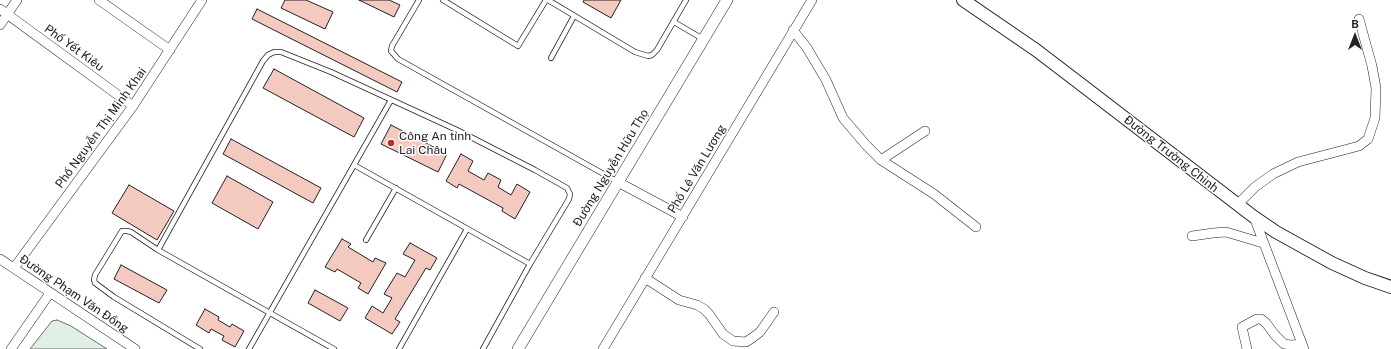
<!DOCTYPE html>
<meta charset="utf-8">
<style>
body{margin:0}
#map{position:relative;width:1391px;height:349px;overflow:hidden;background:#fff;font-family:"Public Sans",sans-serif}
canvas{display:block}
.north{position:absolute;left:1335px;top:16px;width:40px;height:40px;-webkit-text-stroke:3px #fff;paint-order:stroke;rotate:0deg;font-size:11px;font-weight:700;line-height:16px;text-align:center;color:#222}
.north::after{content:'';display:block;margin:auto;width:14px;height:18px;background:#222;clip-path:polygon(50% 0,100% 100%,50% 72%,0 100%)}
</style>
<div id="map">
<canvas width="1391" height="349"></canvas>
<div class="north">B</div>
</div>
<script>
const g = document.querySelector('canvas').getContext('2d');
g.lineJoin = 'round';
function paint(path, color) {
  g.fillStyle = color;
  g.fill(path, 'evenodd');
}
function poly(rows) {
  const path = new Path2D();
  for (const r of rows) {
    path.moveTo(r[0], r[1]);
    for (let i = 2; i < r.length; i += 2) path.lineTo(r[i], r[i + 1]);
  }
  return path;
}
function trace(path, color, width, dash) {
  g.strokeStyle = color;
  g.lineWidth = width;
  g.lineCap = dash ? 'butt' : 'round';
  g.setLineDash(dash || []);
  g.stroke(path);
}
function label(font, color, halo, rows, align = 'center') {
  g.font = font + ' "Public Sans",sans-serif';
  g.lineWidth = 3;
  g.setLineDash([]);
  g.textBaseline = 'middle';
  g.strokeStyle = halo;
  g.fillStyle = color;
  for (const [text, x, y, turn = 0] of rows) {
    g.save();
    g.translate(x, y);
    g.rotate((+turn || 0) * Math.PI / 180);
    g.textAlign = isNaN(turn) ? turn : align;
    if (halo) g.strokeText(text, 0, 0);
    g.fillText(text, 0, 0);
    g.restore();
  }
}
const green = poly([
 [57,320,71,326,107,349,30,349,52,321,57,320]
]);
const building = poly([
 [285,0,306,0,333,12,325,29,281,8,285,0],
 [359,0,389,0,400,5,394,17,359,0],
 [584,0,621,0,611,18,583,2,584,0],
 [257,9,402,82,397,92,252,19,257,9],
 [274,69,364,118,354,137,263,88,274,69],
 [391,125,447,154,438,172,381,144,391,125],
 [231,139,321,188,313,203,223,154,231,139],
 [461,154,473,161,468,171,484,180,488,173,501,180,498,187,511,195,517,184,530,192,515,219,502,211,503,208,459,184,457,188,446,181,461,154],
 [227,176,273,202,258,229,212,203,227,176],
 [129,185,174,211,157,240,112,213,129,185],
 [342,239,351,244,348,247,373,262,375,258,386,263,368,294,358,288,361,283,337,269,335,272,325,267,342,239],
 [410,243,437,258,430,270,426,268,395,319,400,322,392,334,365,318,372,306,383,313,392,298,384,294,397,273,405,277,415,260,403,254,410,243],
 [121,265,167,290,159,303,114,279,121,265],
 [315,290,348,308,340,321,308,303,315,290],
 [205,309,219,317,218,320,230,327,232,324,244,331,235,347,222,340,224,336,211,329,209,333,196,325,205,309]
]);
const service = poly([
 [419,0,392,46,391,51,398,59,618,182],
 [443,0,518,46,546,0],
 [548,0,635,52,648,56,652,55,657,50,686,0],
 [674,22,703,39],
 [551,58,574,16],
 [354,165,530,264],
 [366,240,396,188],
 [158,250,263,61,268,55,274,52,281,52,331,72,459,131,535,170,567,188,570,194,569,199,530,264,483,349],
 [200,349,114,297,95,283,94,280,95,275,122,231,127,231,131,232,158,250,334,349],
 [249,349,391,100],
 [399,349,467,229]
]);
const minor = poly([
 [99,0,170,50],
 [0,9,133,106],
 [0,25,17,0],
 [793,30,807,48,826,80,843,118,866,145,881,160,934,194,976,227],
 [881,160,925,131],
 [618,182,683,217],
 [1237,205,1255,187,1273,174,1298,162,1359,146,1368,139,1375,118,1376,88,1372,66,1359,19],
 [1254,217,1304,349],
 [1192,236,1213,233,1226,232,1263,243],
 [0,259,135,349],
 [14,268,133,106,202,0],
 [645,278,679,300,697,305,704,309,709,314,723,334,733,341,746,342,752,338,760,332,774,312],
 [11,349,50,293],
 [603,349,812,0],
 [1247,349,1242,327,1257,319,1261,319,1266,323,1275,335,1284,344,1291,345,1302,344]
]);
const tertiary = poly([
 [518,349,727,0]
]);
const secondary = poly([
 [963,0,1036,50,1074,79,1254,217,1276,232,1332,263,1365,278,1391,287]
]);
const markers = [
 [391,143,4,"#c62828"]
];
const streetNames = [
 ["Phố Yết Kiêu",74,48,36],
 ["Phố Nguyễn Thị Minh Khai",101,128,-54],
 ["Đường Trường Chinh",1171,154,38],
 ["Đường Nguyễn Hữu Thọ",611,168,-59],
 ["Phố Lê Văn Lương",697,169,-59],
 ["Đường Phạm Văn Đồng",74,294,34]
];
const poiNames = [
 ["Công An tỉnh",399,136],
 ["Lai Châu",399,150]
];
paint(green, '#e0efe3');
trace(green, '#6f6f6f', 1);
paint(building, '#f3c9c0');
trace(building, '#222', 1);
trace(service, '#222', 6);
trace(minor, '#222', 10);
trace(tertiary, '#222', 12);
trace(secondary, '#222', 14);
trace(service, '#fff', 4.5);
trace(minor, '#fff', 9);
trace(tertiary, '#fff', 11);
trace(secondary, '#fff', 12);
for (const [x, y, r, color] of markers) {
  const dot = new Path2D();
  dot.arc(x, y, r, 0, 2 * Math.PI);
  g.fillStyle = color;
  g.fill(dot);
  trace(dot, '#fff', 1.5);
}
label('12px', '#222', '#fff', streetNames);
label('12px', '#222', '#fff', poiNames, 'left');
</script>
